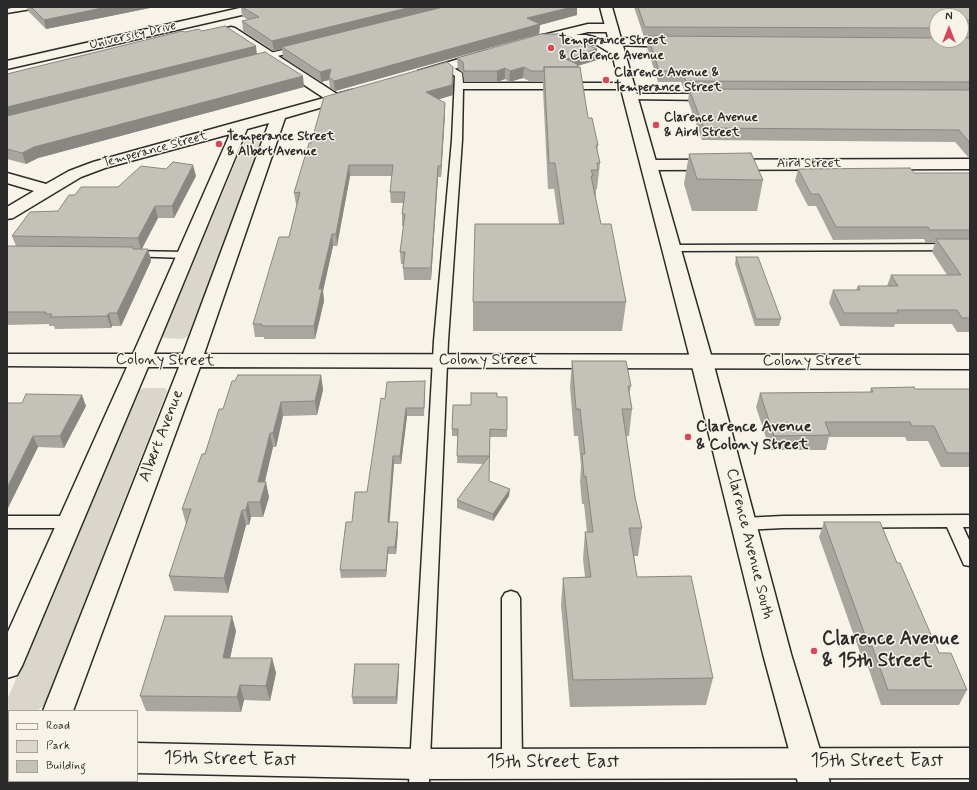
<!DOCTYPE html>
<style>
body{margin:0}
#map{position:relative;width:977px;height:790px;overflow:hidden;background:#f7f3e8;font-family:Mynerve,sans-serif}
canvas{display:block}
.frame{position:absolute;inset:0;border:8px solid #2b2b2b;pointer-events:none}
.legend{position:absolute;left:8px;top:710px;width:130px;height:72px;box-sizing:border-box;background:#f7f3e8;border:1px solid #a5a39c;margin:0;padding:5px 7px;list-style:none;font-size:12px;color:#2b2b2b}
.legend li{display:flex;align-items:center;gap:8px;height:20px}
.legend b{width:20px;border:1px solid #a5a39c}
.north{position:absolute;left:929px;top:8px;width:40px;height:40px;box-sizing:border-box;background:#f7f3e8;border:1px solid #a5a39c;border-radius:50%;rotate:0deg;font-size:11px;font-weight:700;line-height:16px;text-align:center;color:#2b2b2b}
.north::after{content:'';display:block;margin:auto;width:14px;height:18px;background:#d1495b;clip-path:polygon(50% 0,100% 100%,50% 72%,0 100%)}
</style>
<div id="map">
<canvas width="977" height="790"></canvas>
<div class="frame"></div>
<ul class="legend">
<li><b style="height:5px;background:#f7f3e8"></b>Road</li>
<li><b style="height:11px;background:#dad6cc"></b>Park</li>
<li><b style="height:11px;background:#c4c1b9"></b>Building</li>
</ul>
<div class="north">N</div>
</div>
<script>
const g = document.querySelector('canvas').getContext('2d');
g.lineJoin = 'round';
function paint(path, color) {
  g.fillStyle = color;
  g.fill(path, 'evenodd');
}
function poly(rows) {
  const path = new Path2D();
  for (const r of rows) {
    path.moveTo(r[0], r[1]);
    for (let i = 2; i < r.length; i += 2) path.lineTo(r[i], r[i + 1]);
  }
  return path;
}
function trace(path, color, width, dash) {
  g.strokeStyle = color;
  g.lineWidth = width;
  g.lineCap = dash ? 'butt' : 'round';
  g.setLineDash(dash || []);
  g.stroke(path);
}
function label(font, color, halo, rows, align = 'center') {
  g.font = font + ' Mynerve,sans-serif';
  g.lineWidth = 3;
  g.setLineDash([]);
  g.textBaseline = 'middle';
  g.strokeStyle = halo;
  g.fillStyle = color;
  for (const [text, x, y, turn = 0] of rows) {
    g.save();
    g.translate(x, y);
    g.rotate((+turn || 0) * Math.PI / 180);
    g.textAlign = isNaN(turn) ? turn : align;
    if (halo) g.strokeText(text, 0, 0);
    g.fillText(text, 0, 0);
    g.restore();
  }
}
const green = poly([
 [183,19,188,21,7,62,7,59],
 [249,139,263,139,265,140,188,336,183,339,164,338,162,337,245,140],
 [144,388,165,388,167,391,44,706,38,710,8,710,7,700,139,390]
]);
const lane = poly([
 [16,7,32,7,31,9,7,13,7,9,16,7],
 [300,46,304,48,303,50,256,61,252,59,253,57,300,46],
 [447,64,462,73,463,83,627,83,631,86,627,89,463,89,462,140,448,341,429,783,409,783,434,341,452,140,455,76,443,67,447,64],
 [630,94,708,94,712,97,708,100,627,99,626,97,627,95,630,94],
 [970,244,970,250,671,251,667,250,665,248,667,246,671,245,970,244],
 [131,251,186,252,190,253,192,255,190,257,186,258,127,256,125,254,127,252,131,251],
 [970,515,970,527,963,527,970,542,970,566,964,565,947,527,783,528,743,530,737,528,735,524,737,520,743,518,783,516,970,515],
 [7,516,70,516,76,518,78,522,76,526,70,528,7,528,7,516],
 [511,591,517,593,520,598,522,763,519,770,512,772,505,770,502,763,502,598,505,593,511,591]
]);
const street = poly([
 [244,7,265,7,263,9,259,11,7,69,7,61,244,7],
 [588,24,612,24,616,25,618,28,616,31,612,32,588,32,535,45,531,44,529,41,531,38,588,24],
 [231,27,235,28,337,94,352,90,357,91,359,94,357,97,285,118,204,354,970,355,970,369,200,367,73,711,43,711,179,367,148,367,22,666,17,675,7,678,7,634,127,367,7,366,7,354,133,354,230,134,105,168,81,177,13,218,7,219,7,207,34,191,7,183,7,173,46,184,69,171,93,162,324,98,227,34,225,31,227,28,231,27],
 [269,123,183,354,154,354,247,129,269,123],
 [615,38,678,39,682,40,684,43,682,46,678,47,611,45,609,42,611,39,615,38],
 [486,51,491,52,492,55,491,58,423,78,418,77,416,74,418,71,486,51],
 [970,159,970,169,649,170,643,168,641,165,643,162,649,160,970,159],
 [7,742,9,742,9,772,7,772,7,742],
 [137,743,420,749,970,748,970,778,420,779,137,773,137,743],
 [15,781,47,781,46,783,14,783,15,781]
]);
const secondary = poly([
 [600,7,612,7,713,362,791,654,830,783,798,783,763,654,691,362,612,54,597,45,586,43,544,43,540,42,538,39,540,36,544,35,586,35,609,41,600,7]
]);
const wall = poly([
 [27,7,155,7,46,29,28,11],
 [241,7,577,7,577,15,540,25,539,34,335,91,330,88,329,80,321,82,283,57,282,49,274,51,243,31,242,21,248,20,242,16],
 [634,7,970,7,970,38,961,38,961,16,937,16,937,38,970,38,970,158,969,158,955,142,702,140,688,101,689,93,685,92,681,82,658,82,647,47,648,37,644,37],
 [202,31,257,54,304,87,38,158,26,164,7,159,7,74,185,32],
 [457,58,597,60,578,66,588,118,598,145,597,152,600,163,597,189,596,189,596,196,595,196,601,224,626,302,622,331,473,331,473,302,559,224,554,189,548,189,543,90,543,82,531,82,523,78,509,82,505,79,497,82,464,82,463,73,458,69],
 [453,67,453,95,438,99,445,103,445,113,441,177,438,177,431,280,404,280,403,268,404,264,401,264,400,252,404,226,402,226,402,214,403,203,391,203,390,192,392,176,350,176,337,246,333,246,323,291,324,301,315,339,264,339,264,337,255,337,253,324,289,237,297,204,296,204,294,193,311,143],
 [689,154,763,180,757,211,692,211,684,184],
 [798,169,914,173,970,173,970,332,957,332,952,324,895,324,894,327,840,326,829,303,833,290,856,290,858,286,887,286,891,275,947,275,932,252,935,243,926,243,924,239,833,240,816,206,808,206,795,181],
 [196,176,174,218,158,218,142,249,148,249,151,261,121,326,112,326,111,328,55,329,54,326,49,326,49,324,7,325,7,246,16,246,12,236,58,211,118,187],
 [736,257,781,319,779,326,755,326,735,264],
 [572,361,631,386,629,395,632,409,629,436,626,436,635,497,642,528,638,556,634,556,637,577,713,678,706,705,570,707,561,605,563,578,585,577,583,559,585,532,587,532,584,504,582,504,580,481,581,466,578,436,574,436,570,387],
 [321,375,323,390,317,415,283,416,276,447,273,447,265,482,269,497,263,517,251,517,249,525,246,525,228,593,174,591,169,576,187,524,186,524,182,509,223,409],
 [871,388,970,391,970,467,941,467,928,441,907,441,905,437,829,437,826,450,770,450,756,407,760,393,870,392],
 [425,389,424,416,407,416,401,464,394,464,389,522,398,522,398,530,396,554,388,554,386,577,341,578,340,570,352,522,367,492,385,399],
 [497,397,507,397,507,437,490,437,489,481,509,496,493,521,457,508,457,500,483,464,457,463,458,436,452,436,452,429,471,405],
 [7,403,22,403,86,406,64,448,38,447,7,510],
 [824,522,897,563,939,653,967,690,959,705,881,705,866,661,863,661,819,537],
 [236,631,230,658,272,658,276,673,270,701,244,700,241,712,146,711,140,696],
 [399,671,397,704,353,704,352,697]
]);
const shadedWall = poly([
 [107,7,155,7,46,29,44,20],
 [230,7,237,7,230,9],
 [411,7,449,7,282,47,282,49,274,51,272,41],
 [572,7,577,7,577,15,540,25,539,34,335,91,334,81,527,18],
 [256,46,257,55,7,118,7,107],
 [597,49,597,60,566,69,566,59],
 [453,67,453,95,427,103,426,92],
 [524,67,523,78,509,82,510,71],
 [505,68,505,79,497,82,497,71],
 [331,69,329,77,329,80,321,82,320,72],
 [303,76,304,87,38,158,26,164,22,153,34,147],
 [445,103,445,113,441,177,441,166],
 [193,165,196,176,174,218,172,206],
 [349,165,350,176,337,246,336,234],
 [438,166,438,177,431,280,431,268],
 [155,206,158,218,141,250,138,238],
 [332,234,333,246,323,291,324,301,315,339,314,326,319,289],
 [148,249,151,261,121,326,117,313],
 [109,313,112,326,111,328,107,316],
 [321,375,323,390,317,415,315,401],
 [82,395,86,406,64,448,60,436],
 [281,402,283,416,276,447,273,433],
 [406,408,407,416,401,464,400,456],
 [270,433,273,447,261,497,258,482],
 [33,436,38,447,7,510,7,488],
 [393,456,394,464,389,530,388,522],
 [266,482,269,497,263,517,260,502],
 [510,489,509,496,493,521,493,514],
 [248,502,251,517,249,525,246,510],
 [242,510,246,525,228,593,224,578],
 [398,522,398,530,396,554,395,547],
 [388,547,388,554,386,577,386,570],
 [232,616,236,631,227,672,223,658],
 [272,658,276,673,270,701,266,686],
 [399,664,399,671,397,704,396,697],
 [240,685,244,700,241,712,237,697]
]);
const building = poly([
 [31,7,107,7,44,20,31,7],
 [242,7,411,7,272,41,242,21,259,17,242,7],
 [443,7,572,7,527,18,540,24,334,81,329,77,331,69,320,72,282,47,443,7],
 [638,7,970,7,970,20,965,20,970,25,970,28,961,28,961,16,937,16,937,28,645,27,638,7],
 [225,26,256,46,7,107,7,74,182,31,185,32,199,29,202,31,225,26],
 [541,34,563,34,597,49,566,59,577,64,578,67,544,67,544,71,531,71,524,67,510,71,505,68,497,71,464,71,463,62,457,58,541,34],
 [648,36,937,38,937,40,961,40,961,38,970,38,970,82,686,81,682,71,659,71,648,36],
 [265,52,303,76,34,147,22,153,7,149,7,116,265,52],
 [447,62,453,67,452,85,426,92,445,103,441,166,438,166,431,268,403,268,405,252,400,252,405,214,402,214,405,192,390,192,393,165,349,165,336,234,332,234,319,289,322,289,314,326,262,326,262,324,253,324,279,237,289,237,300,192,294,193,309,143,311,143,324,97,447,62],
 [544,67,580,67,588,118,592,118,598,145,596,145,600,163,597,163,598,170,591,170,593,176,591,176,601,224,611,224,626,302,473,302,475,224,564,224,555,163,549,163,544,67],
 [689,89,970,90,970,143,959,130,704,128,689,89],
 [751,153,763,180,697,179,689,154,751,153],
 [173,162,193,165,172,206,155,206,138,238,12,236,30,212,58,211,69,195,75,195,81,187,118,187,141,166,166,169,173,162],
 [910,168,914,173,970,173,970,230,930,230,928,227,836,227,819,194,811,194,798,169,910,168],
 [936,239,970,239,970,318,962,318,957,310,897,310,898,313,844,313,833,290,860,290,858,286,898,286,891,275,961,275,936,239],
 [7,246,133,247,133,249,148,249,117,313,109,313,107,316,50,317,52,314,45,314,46,312,7,312,7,246],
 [736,257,758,257,781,319,756,319,736,257],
 [572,361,626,361,631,386,628,386,632,409,622,409,635,497,642,528,629,528,637,577,691,576,713,678,573,680,563,578,591,577,585,532,593,532,586,476,584,477,582,454,585,454,580,409,576,409,572,361],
 [238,375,321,375,315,401,281,402,273,433,270,433,258,482,266,482,260,502,248,502,246,510,242,510,224,578,169,576,191,509,182,509,202,454,205,454,219,409,223,409,232,381,235,381,238,375],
 [425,381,424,408,406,408,400,456,393,456,388,522,398,522,395,547,388,547,386,570,340,570,346,522,352,522,355,492,367,492,381,398,385,399,387,382,425,381],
 [914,387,915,389,969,389,970,391,970,453,947,453,934,426,912,426,910,422,825,422,830,435,774,436,760,393,873,392,871,388,914,387],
 [471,393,497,393,497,397,507,397,507,430,490,429,489,481,510,489,493,514,457,500,489,456,457,456,458,429,452,429,453,405,471,405,471,393],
 [26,394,82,395,60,436,33,436,7,488,7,403,22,403,26,394],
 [824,522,880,522,897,563,900,563,939,653,951,653,967,690,888,690,872,646,869,646,824,522],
 [165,616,232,616,223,658,272,658,266,686,240,685,237,697,140,696,165,616],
 [355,664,399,664,396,697,352,697,355,664]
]);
const markers = [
 [551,48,4,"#d1495b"],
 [606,80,4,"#d1495b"],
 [656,125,4,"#d1495b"],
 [219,144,4,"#d1495b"],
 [688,437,4,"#d1495b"],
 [814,651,4,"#d1495b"]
];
const farStreetnames = [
 ["University Drive",133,36,-13],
 ["Temperance Street",155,150,-15],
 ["Aird Street",809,164]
];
const farPoinames = [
 ["Temperance Street",559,41],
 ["& Clarence Avenue",559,56],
 ["Clarence Avenue &",614,73],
 ["Temperance Street",614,88],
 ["Clarence Avenue",664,118],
 ["& Aird Street",664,133],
 ["Temperance Street",227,137],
 ["& Albert Avenue",227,152]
];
const streetNames = [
 ["Colony Street",165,361,1],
 ["Colony Street",488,361],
 ["Colony Street",812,362],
 ["Albert Avenue",162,436,-69],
 ["Clarence Avenue South",749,544,76]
];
const poiNames = [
 ["Clarence Avenue",696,428],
 ["& Colony Street",696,446]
];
const nearPoinames = [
 ["Clarence Avenue",822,640],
 ["& 15th Street",822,662]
];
const nearStreetnames = [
 ["15th Street East",230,760,1],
 ["15th Street East",877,762],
 ["15th Street East",553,763]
];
paint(green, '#dad6cc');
trace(lane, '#2b2b2b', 3);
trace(street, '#2b2b2b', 3);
trace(secondary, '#2b2b2b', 3);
paint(lane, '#f7f3e8');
paint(street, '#f7f3e8');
paint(secondary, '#f7f3e8');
paint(wall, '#a9a69f');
paint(shadedWall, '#898782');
paint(building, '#c4c1b9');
trace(building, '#898782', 1);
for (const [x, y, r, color] of markers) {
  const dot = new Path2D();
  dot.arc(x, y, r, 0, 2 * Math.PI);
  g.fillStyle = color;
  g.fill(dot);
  trace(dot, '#f7f3e8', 1.5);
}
label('13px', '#2b2b2b', '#f7f3e8', farStreetnames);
label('bold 13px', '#2b2b2b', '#f7f3e8', farPoinames, 'left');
label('16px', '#2b2b2b', '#f7f3e8', streetNames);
label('bold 16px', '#2b2b2b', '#f7f3e8', poiNames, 'left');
label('bold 19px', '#2b2b2b', '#f7f3e8', nearPoinames, 'left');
label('19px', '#2b2b2b', '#f7f3e8', nearStreetnames);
</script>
